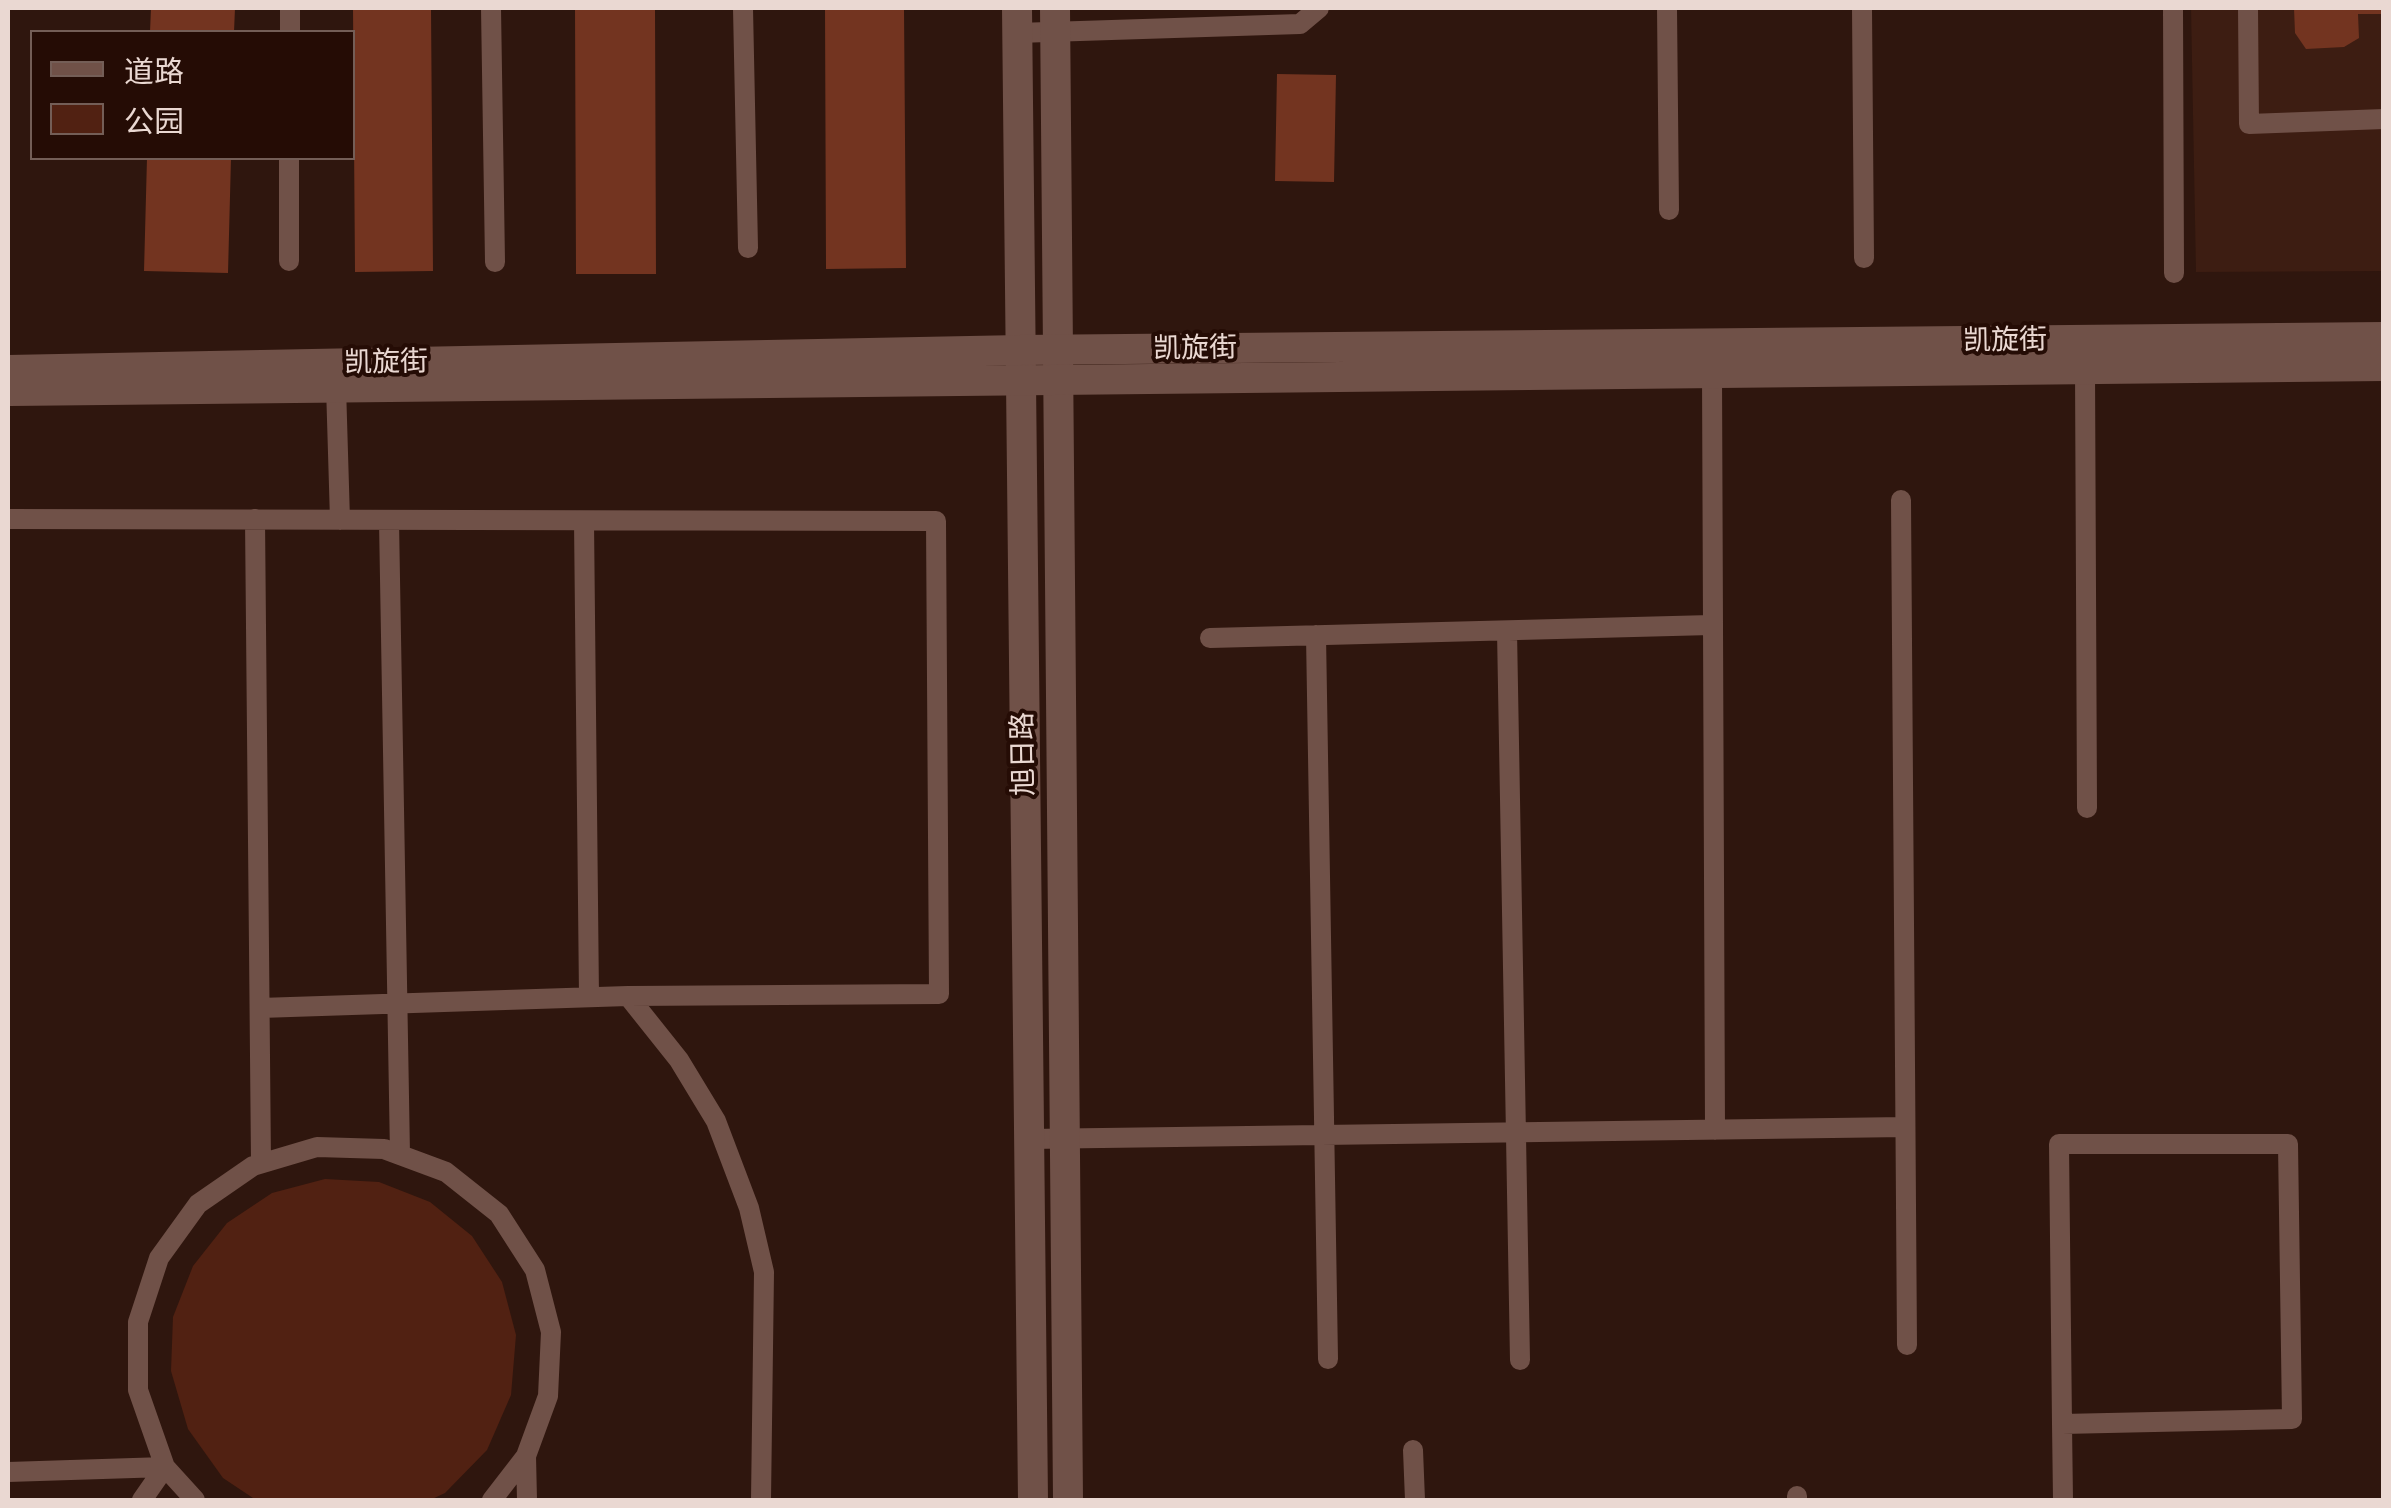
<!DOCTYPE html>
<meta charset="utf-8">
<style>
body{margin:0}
#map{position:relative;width:2391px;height:1508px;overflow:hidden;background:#2f160e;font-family:"PT Sans","Noto Sans SC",sans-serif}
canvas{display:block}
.frame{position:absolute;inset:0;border:10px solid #ead8d2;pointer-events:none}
.legend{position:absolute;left:30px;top:30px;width:325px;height:130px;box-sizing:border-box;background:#250c05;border:2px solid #745e57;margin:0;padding:12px 18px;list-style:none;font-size:30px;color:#ead8d2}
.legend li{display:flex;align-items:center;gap:20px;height:50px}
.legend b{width:50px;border:2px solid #745e57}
</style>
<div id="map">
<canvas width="2391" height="1508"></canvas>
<div class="frame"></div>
<ul class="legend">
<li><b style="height:12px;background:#705148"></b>道路</li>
<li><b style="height:28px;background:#512112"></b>公园</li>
</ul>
</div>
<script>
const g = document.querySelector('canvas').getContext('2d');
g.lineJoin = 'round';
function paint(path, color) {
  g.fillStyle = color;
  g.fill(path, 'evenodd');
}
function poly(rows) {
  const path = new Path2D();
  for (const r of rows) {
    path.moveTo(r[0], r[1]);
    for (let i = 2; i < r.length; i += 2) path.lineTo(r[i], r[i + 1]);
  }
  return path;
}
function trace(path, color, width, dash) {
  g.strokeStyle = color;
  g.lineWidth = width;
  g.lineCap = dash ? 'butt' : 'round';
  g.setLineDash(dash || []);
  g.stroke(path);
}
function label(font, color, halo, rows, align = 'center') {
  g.font = font + ' "PT Sans","Noto Sans SC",sans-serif';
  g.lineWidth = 8;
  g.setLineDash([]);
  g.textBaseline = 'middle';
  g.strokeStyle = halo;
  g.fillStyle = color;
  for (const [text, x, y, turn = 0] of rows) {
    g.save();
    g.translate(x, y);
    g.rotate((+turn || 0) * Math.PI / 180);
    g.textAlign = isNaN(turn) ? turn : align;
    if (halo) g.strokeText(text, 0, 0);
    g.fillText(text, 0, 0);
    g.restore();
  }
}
const built = poly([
 [2191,8,2383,8,2383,271,2196,272]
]);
const green = poly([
 [325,1179,379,1182,430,1202,472,1236,502,1282,516,1335,511,1395,487,1450,445,1493,430,1500,256,1500,223,1478,188,1429,171,1371,173,1317,193,1266,227,1223,272,1193]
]);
const building = poly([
 [151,8,235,8,234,32,150,32],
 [353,8,431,8,433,271,355,272],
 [575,8,655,8,656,274,576,274],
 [825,8,904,8,906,268,826,269],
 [2294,8,2384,8,2384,14,2358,14,2359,38,2344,47,2306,49,2295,33],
 [1277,74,1336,75,1334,182,1275,181],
 [147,158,231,158,228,273,144,271]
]);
const lane = poly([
 [491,8,495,262],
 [743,8,748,248],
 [1667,8,1669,210],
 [1862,8,1864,258],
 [2173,8,2174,273],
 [2248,8,2249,124,2384,119],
 [290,32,290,8],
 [1017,33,1300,24,1319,8],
 [289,261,289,158],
 [2085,370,2087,808],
 [1712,374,1715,1130],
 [336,386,340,520],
 [1901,500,1907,1345],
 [8,519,936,521,939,994,628,996,679,1060,716,1121,749,1208,764,1272,761,1500],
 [255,519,261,1163],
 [389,521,400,1154],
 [584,521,589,997],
 [1507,631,1520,1360],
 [1316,635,1328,1359],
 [1210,638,1711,625],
 [260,1008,628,996],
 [1029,1139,1905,1127],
 [2062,1424,2292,1419,2288,1144,2059,1144,2062,1424,2063,1500],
 [1413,1450,1415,1500],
 [526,1456,527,1500],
 [8,1472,165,1467],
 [142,1500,165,1467],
 [195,1500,165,1467,138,1390,138,1322,159,1258,198,1204,253,1166,317,1147,384,1149,446,1172,499,1214,535,1270,551,1332,548,1396,526,1456,492,1500],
 [1797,1500,1797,1496]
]);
const street = poly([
 [1017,8,1033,1500],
 [1055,8,1068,1500]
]);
const secondary = poly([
 [8,370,1020,350,2384,337],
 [10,391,2384,366]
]);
const streetNames = [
 ["凯旋街",2005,341,-1],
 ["凯旋街",1195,349,-1],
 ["凯旋街",386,363,-1],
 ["旭日路",1024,754,-91]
];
paint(built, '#3d1d12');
paint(green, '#512112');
paint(building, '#733420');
trace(lane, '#705148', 20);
trace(street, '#705148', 30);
trace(secondary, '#705148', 30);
label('28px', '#ead8d2', '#250c05', streetNames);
</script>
